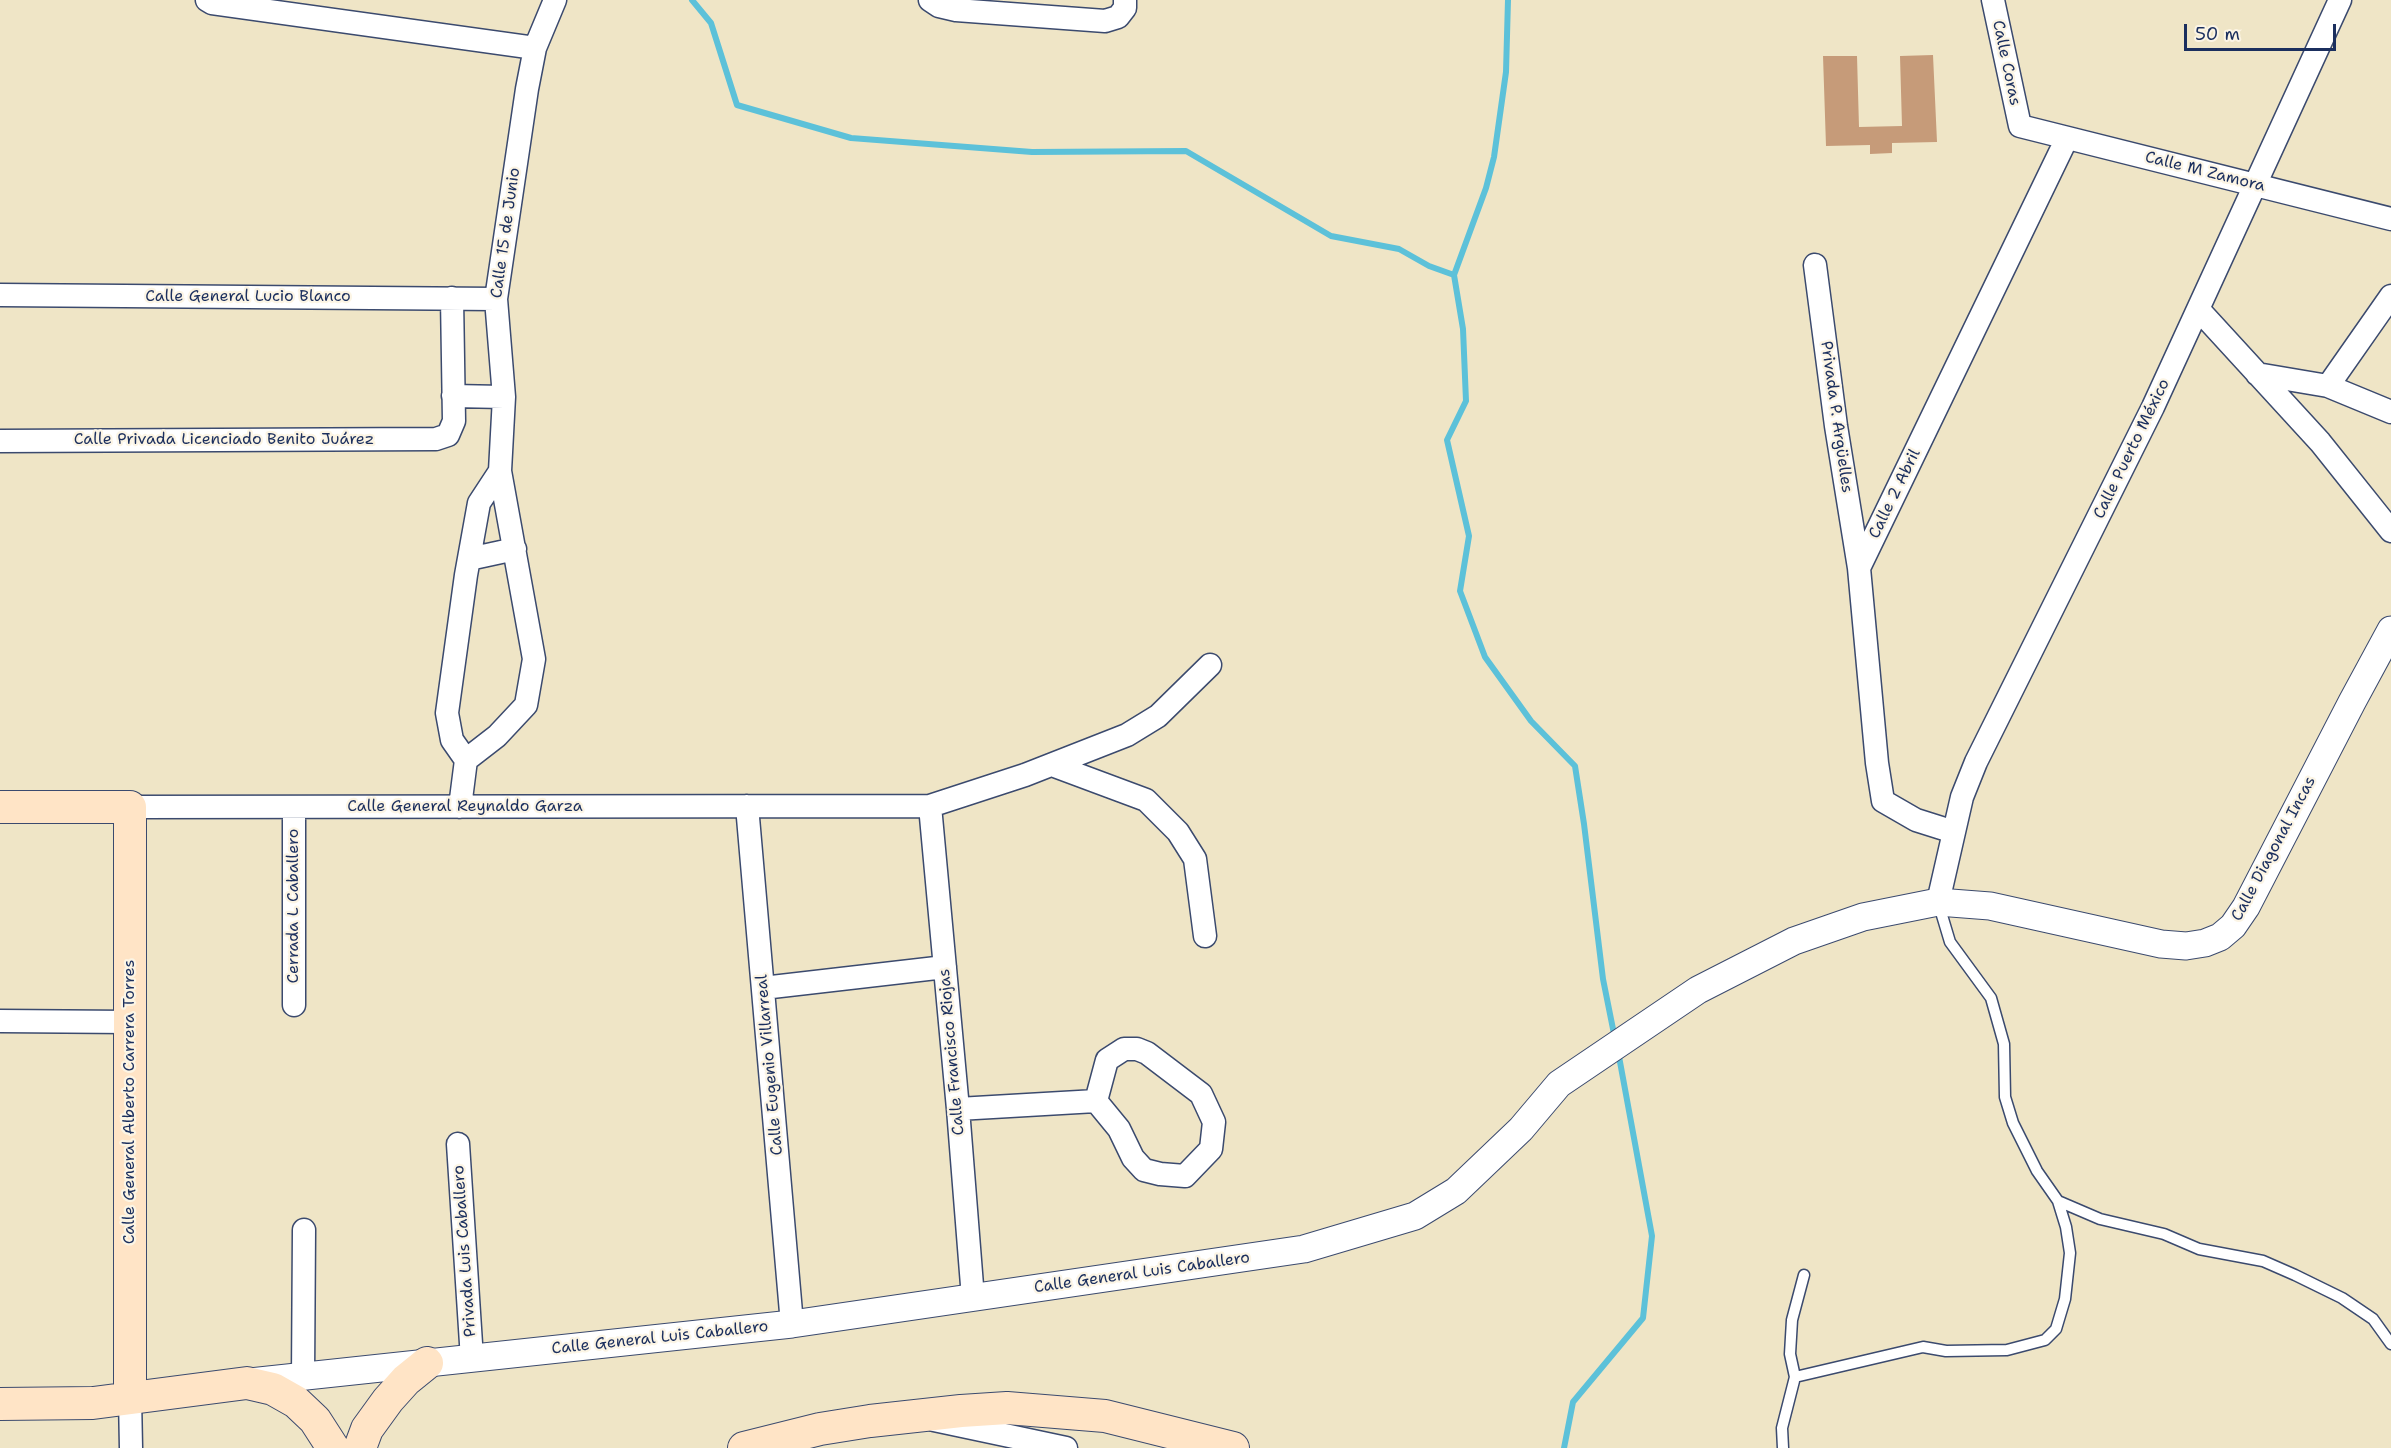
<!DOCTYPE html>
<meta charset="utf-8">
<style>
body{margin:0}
#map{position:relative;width:2391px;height:1448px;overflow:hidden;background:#efe5c6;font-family:"Shantell Sans",sans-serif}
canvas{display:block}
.scale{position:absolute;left:2184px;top:24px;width:152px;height:27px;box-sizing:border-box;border:3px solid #1b2f5e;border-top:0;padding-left:8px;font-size:18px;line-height:21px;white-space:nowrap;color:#1b2f5e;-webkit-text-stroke:4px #fcf5e5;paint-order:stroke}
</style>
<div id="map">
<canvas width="2391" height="1448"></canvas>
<div class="scale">50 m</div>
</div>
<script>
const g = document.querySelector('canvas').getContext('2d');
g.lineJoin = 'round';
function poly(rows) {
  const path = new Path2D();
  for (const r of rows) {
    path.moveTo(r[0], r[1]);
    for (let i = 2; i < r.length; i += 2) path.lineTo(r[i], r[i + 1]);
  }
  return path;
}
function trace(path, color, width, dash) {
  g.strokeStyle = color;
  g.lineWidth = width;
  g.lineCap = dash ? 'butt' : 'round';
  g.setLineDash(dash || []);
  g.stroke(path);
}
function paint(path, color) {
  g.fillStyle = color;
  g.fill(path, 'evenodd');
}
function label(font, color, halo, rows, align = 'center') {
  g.font = font + ' "Shantell Sans",sans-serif';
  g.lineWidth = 4.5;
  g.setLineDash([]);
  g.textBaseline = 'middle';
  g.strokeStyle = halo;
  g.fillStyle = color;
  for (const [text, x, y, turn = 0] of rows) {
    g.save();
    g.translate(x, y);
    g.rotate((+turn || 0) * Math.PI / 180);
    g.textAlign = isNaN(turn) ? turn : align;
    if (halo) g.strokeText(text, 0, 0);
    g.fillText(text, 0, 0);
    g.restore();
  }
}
const stream = poly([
 [692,0,711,23,737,105,851,138,1032,152,1186,151,1331,236,1399,249,1429,266,1454,275,1463,329,1466,401,1447,440,1469,536,1460,591,1485,657,1531,721,1575,766,1584,824,1603,979,1615,1039],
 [1454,275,1486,188,1494,157,1506,72,1508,0],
 [1564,1448,1573,1402,1643,1318,1652,1236,1618,1051]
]);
const building = poly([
 [1933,55,1937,142,1892,143,1892,153,1870,154,1870,145,1826,146,1823,56,1857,56,1859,127,1902,126,1900,56]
]);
const service = poly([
 [1938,902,1950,942,1991,998,2004,1044,2005,1097,2013,1123,2037,1171,2058,1201,2100,1219,2164,1234,2199,1249,2263,1261,2295,1275,2342,1298,2373,1319,2391,1344],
 [1795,1377,1923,1347,1946,1351,2007,1350,2045,1340,2056,1329,2065,1299,2070,1253,2066,1227,2058,1201],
 [1783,1448,1782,1428,1795,1377,1790,1354,1792,1320,1804,1275]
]);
const minor = poly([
 [207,0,212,3,535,48],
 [930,0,939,6,956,10,1105,21,1118,17,1125,8,1125,0],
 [1993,0,2020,126,2391,219],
 [1815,265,1836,426,1859,568,1877,763,1883,801,1916,820,1954,832],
 [0,295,496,299],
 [2199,310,2320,442,2391,531],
 [2257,374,2328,386,2391,412],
 [2328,386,2391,296],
 [453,396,504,397],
 [0,441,436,439,448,435,454,421,452,298],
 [469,559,515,549],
 [1859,568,2067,138],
 [466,760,497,736,526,705,534,659,500,471],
 [1052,765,1146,800,1178,832,1195,859,1205,936],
 [747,806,792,1324],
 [930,806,958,1109,973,1298],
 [130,807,930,806,1025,775,1127,735,1158,716,1210,665],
 [294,807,294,1005],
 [460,807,466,760,452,740,447,713,466,575,479,503,500,471,504,397,496,299,527,89,535,48,555,0],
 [1938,902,1962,797,1976,762,2153,407,2340,0],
 [763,988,945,967],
 [0,1021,130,1022],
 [958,1109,1096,1101,1119,1129,1133,1158,1144,1170,1160,1174,1185,1176,1211,1149,1214,1122,1201,1094,1147,1053,1137,1049,1124,1049,1107,1060,1096,1101],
 [458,1144,472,1359],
 [303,1377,304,1230],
 [130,1397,131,1448],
 [934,1420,1066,1448]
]);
const tertiary = poly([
 [250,1382,792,1324,1304,1249,1415,1216,1456,1191,1521,1129,1559,1084,1698,990,1794,941,1863,917,1938,902,1990,906,2161,944,2186,946,2205,943,2220,937,2233,926,2246,907,2352,702,2391,630]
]);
const secondary = poly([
 [0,807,130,807,130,1397],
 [0,1404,93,1403,247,1383,273,1389,296,1402,315,1420,333,1448],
 [360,1448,367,1429,388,1400,406,1380,427,1363],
 [744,1448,820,1429,870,1421,961,1411,1007,1408,1105,1416,1233,1448]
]);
const streetNames = [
 ["Calle Coras",2006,63,78],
 ["Calle M Zamora",2205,172,14],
 ["Calle 15 de Junio",506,233,-82],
 ["Calle General Lucio Blanco",248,297],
 ["Privada P. Argüelles",1836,417,82],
 ["Calle Privada Licenciado Benito Juárez",224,440],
 ["Calle Puerto México",2132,449,-64],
 ["Calle 2 Abril",1895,494,-64],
 ["Calle General Reynaldo Garza",465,807],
 ["Calle Diagonal Incas",2274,849,-62],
 ["Cerrada L Caballero",294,906,-90],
 ["Calle Francisco Riojas",952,1052,-95],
 ["Calle Eugenio Villarreal",770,1065,-95],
 ["Calle General Alberto Carrera Torres",130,1102,-90],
 ["Privada Luis Caballero",465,1251,-94],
 ["Calle General Luis Caballero",1142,1273,-8],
 ["Calle General Luis Caballero",660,1338,-6]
];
trace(stream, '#5cc1d9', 6);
paint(building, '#c69b79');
trace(service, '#3b4a6e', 13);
trace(minor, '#3b4a6e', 25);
trace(tertiary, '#3b4a6e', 29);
trace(secondary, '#3b4a6e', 34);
trace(service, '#fff', 10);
trace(minor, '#fff', 22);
trace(tertiary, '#fff', 27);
trace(secondary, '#ffe4c6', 32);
label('16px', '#1b2f5e', '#fcf5e5', streetNames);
</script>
